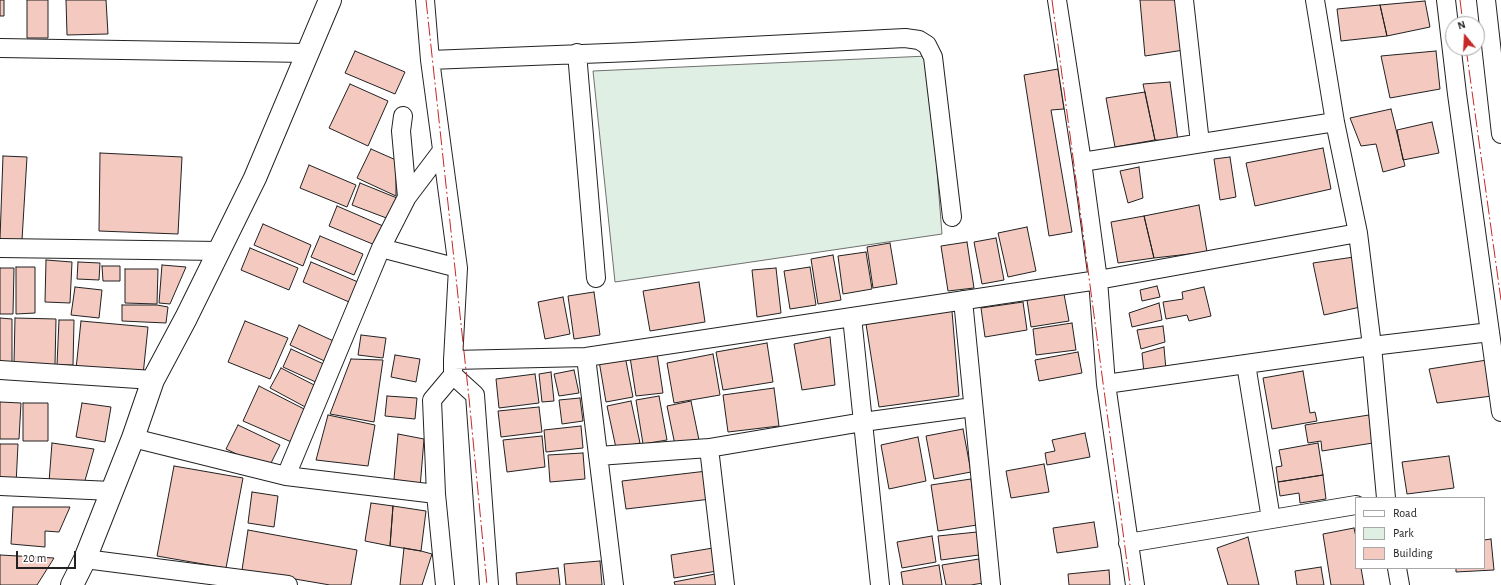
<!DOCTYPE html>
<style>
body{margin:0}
#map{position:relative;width:1501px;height:585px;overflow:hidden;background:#fff;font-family:"Alegreya Sans",sans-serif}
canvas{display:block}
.legend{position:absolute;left:1355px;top:497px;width:130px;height:72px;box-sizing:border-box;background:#fff;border:1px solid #a7a7a7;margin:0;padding:5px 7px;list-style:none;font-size:12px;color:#222}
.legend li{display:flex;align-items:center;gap:8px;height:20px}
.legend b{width:20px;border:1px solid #a7a7a7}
.north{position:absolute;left:1445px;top:16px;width:40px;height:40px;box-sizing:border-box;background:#fff;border:1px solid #a7a7a7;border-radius:50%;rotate:342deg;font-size:11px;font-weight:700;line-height:16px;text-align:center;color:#222}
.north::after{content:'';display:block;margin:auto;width:14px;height:18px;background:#c62828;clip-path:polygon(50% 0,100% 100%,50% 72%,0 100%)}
.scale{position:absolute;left:16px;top:551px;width:60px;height:18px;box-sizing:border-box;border:2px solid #222;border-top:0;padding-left:5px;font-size:12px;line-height:14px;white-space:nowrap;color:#222;-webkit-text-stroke:3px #fff;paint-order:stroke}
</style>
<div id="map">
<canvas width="1501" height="585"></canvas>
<ul class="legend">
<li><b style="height:5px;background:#fff"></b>Road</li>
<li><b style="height:11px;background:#e0efe3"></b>Park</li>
<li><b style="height:11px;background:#f3c9c0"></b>Building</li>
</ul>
<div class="north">N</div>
<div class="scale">20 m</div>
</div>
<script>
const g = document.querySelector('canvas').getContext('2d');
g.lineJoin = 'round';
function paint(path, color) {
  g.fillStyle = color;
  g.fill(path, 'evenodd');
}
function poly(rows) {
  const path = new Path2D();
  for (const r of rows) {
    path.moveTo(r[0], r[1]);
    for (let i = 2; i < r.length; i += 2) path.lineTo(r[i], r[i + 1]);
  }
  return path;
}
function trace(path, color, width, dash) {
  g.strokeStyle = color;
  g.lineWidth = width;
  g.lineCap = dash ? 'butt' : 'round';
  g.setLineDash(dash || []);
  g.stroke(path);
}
const green = poly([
 [928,56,942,234,615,282,593,71,928,56]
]);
const building = poly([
 [0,0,4,0,4,16,0,16,0,0],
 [27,0,48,0,48,38,27,38,27,0],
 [66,0,106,0,108,34,67,35,66,0],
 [1140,0,1180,0,1184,50,1145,56,1140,0],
 [1425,1,1430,27,1387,36,1380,5,1425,1],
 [1380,5,1387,36,1341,41,1337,9,1380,5],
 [355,51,405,72,395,94,345,73,355,51],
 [1436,51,1440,89,1390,98,1381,56,1436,51],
 [1058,69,1064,109,1051,110,1072,232,1049,236,1024,75,1058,69],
 [1170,82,1178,141,1155,140,1143,84,1170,82],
 [350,84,388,101,368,146,329,128,350,84],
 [1145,92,1155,140,1115,147,1106,98,1145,92],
 [1391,109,1405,166,1383,172,1376,144,1361,146,1350,118,1391,109],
 [1432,122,1439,153,1403,160,1397,130,1432,122],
 [1323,148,1331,189,1255,206,1246,163,1323,148],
 [371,149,396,160,396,196,357,178,371,149],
 [100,153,182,157,178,234,99,231,100,153],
 [3,156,27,157,22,240,0,239,3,156],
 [1230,157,1236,197,1220,200,1214,159,1230,157],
 [309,165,356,185,347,207,300,188,309,165],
 [1139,167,1143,198,1128,203,1120,171,1139,167],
 [360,183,397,198,389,219,352,205,360,183],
 [1199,205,1207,252,1154,258,1144,216,1199,205],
 [337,206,383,226,375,245,329,226,337,206],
 [1144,216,1154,258,1118,263,1111,222,1144,216],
 [263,224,311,245,303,266,254,245,263,224],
 [1027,227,1036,271,1008,277,998,233,1027,227],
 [320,236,363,254,354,275,311,257,320,236],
 [996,238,1004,280,982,284,974,242,996,238],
 [967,242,974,288,948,291,941,246,967,242],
 [890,243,897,284,873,288,867,247,890,243],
 [250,248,298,268,289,290,241,270,250,248],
 [866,252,872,289,843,294,838,256,866,252],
 [833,255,841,300,818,304,811,259,833,255],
 [1354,257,1365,306,1324,315,1313,263,1354,257],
 [46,260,72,262,70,303,45,302,46,260],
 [78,262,100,263,99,280,77,279,78,262],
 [311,262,358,282,349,302,303,282,311,262],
 [162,265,186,267,170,304,159,303,162,265],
 [102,266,120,266,120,281,103,281,102,266],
 [16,267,35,267,35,313,16,314,16,267],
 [810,267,816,305,790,309,784,271,810,267],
 [0,268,14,268,13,314,0,314,0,268],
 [776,268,781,313,757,317,752,270,776,268],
 [125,269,158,269,157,304,125,303,125,269],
 [699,282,705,322,650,331,643,291,699,282],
 [1157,286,1160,297,1142,301,1140,290,1157,286],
 [75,287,102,290,99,318,71,315,75,287],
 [1204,287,1211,316,1189,321,1187,315,1166,319,1163,302,1183,299,1182,292,1204,287],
 [594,292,600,335,574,339,568,296,594,292],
 [1064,294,1069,321,1031,327,1027,300,1064,294],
 [563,297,570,334,545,339,538,302,563,297],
 [1023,302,1027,330,985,337,981,308,1023,302],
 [1159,303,1162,320,1132,327,1129,313,1159,303],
 [122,305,157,305,168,307,166,323,122,321,122,305],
 [952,311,959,396,879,407,866,324,952,311],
 [0,318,12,319,12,367,0,367,0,318],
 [15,318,56,319,55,365,14,364,15,318],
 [59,320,74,320,73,365,57,365,59,320],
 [81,321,148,327,143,375,76,369,81,321],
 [245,321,288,338,270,379,228,362,245,321],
 [1072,323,1076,350,1036,355,1033,329,1072,323],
 [299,325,340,344,331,364,290,345,299,325],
 [1163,326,1165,342,1141,349,1137,330,1163,326],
 [361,335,386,338,383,358,358,355,361,335],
 [830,337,835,385,802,390,794,344,830,337],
 [767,343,773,382,723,390,716,352,767,343],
 [1164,347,1166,370,1144,373,1142,353,1164,347],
 [291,349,328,366,320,384,283,367,291,349],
 [1078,352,1082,373,1039,381,1035,360,1078,352],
 [657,353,663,393,636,396,630,357,657,353],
 [713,354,720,395,674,403,667,363,713,354],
 [395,355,420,359,416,382,391,377,395,355],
 [625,356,633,397,606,402,599,361,625,356],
 [351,359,383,360,374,422,330,414,351,359],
 [1487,360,1492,396,1437,403,1429,369,1487,360],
 [281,368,320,388,309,409,270,388,281,368],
 [574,370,579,393,559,396,554,374,574,370],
 [1303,371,1310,413,1315,412,1317,421,1272,429,1263,378,1303,371],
 [551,372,554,401,542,402,539,374,551,372],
 [535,374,539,403,499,408,496,379,535,374],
 [259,386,308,411,296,444,243,421,259,386],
 [774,388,779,426,728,432,723,395,774,388],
 [387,396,417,398,415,419,385,416,387,396],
 [659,396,667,440,643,444,636,400,659,396],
 [580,398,583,421,562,424,559,400,580,398],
 [631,401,640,443,616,448,607,406,631,401],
 [691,401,699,440,675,445,667,406,691,401],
 [0,402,21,403,19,439,0,439,0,402],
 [23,403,48,403,48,441,23,441,23,403],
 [82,403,111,407,105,442,76,437,82,403],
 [539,407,542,432,501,437,498,411,539,407],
 [328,415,375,425,368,466,316,460,328,415],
 [1369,415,1373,443,1322,451,1321,441,1308,443,1305,425,1369,415],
 [238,425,280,445,268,469,226,449,238,425],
 [581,426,583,448,546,452,544,430,581,426],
 [963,429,971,472,934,479,926,436,963,429],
 [1085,433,1090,457,1047,465,1045,453,1055,451,1052,440,1085,433],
 [398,434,424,439,420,488,394,479,398,434],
 [542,436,545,467,507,472,503,440,542,436],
 [918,437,926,481,889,489,881,445,918,437],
 [52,443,94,449,84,484,49,482,52,443],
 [1318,443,1323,475,1278,482,1276,467,1282,466,1279,450,1318,443],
 [0,444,18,444,16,485,0,485,0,444],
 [583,453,585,479,550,482,548,455,583,453],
 [1449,456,1454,488,1407,494,1402,462,1449,456],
 [1044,464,1049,492,1011,498,1006,471,1044,464],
 [174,466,243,478,226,568,157,556,174,466],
 [707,471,711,499,626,509,622,481,707,471],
 [1323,475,1326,499,1300,503,1299,493,1280,496,1278,482,1323,475],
 [971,479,977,525,938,531,931,485,971,479],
 [252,492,278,496,274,527,248,523,252,492],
 [371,503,393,506,390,546,365,541,371,503],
 [393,506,426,511,421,551,390,546,393,506],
 [13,507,70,507,59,532,45,531,45,547,11,544,13,507],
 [1094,522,1098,547,1057,553,1053,528,1094,522],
 [1354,528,1356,537,1356,568,1361,568,1364,585,1331,585,1323,534,1354,528],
 [248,530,357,550,351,585,330,585,242,570,248,530],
 [977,532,979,555,941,560,938,536,977,532],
 [932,536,936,562,902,568,897,542,932,536],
 [1248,537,1259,585,1228,585,1217,548,1248,537],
 [1491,539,1494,570,1456,572,1456,568,1484,568,1484,540,1491,539],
 [404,548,421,551,432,554,422,585,400,585,404,548],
 [713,548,717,571,674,578,671,555,713,548],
 [0,555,54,558,37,585,0,585,0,555],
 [979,559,983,583,971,585,946,585,942,565,979,559],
 [600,561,602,585,566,585,564,564,600,561],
 [939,565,942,585,903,585,901,572,939,565],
 [1321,567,1324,585,1297,585,1295,571,1321,567],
 [558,568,560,585,517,585,516,573,558,568],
 [1109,570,1110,585,1069,585,1068,574,1109,570],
 [715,574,718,585,675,585,674,582,715,574]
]);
const minor = poly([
 [425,0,430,60,458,268,453,360,453,375,432,400,436,494,445,585],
 [1057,0,1082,162,1098,280,1106,384,1135,585],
 [1184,0,1200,143],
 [1315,0,1335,122,1358,233,1372,346,1386,498],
 [1446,0,1457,94,1501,412],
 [1486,0,1501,134],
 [0,48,306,53],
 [577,53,596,278],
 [430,60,633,52,905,38,919,40,927,45,933,57,952,217],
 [403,116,401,131,407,197],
 [1082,162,1335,122],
 [0,248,219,251],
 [381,248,458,268],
 [963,300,991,585],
 [852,317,880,585],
 [586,357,614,585],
 [453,360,586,357,1098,280,1358,233],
 [1246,364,1271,519],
 [0,370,153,380],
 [453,375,475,395,489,585],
 [1106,384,1372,346,1490,332],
 [133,438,286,476,436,494],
 [709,448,725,585],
 [598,456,709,448,863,422,973,407],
 [286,476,381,248,407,197,441,152],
 [0,486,112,491],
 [1128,543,1356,505],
 [85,559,288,585],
 [1397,568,1400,585]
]);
const tertiary = poly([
 [72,585,85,559,133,438,153,380,186,318,255,178,330,0]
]);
const power = poly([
 [426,0,469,398,487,585],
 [1052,0,1130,585],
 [1460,0,1463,24],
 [1466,48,1501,300]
]);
paint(green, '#e0efe3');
trace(green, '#6f6f6f', 1);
paint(building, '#f3c9c0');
trace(building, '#222', 1);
trace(minor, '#222', 20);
trace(tertiary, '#222', 24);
trace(minor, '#fff', 18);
trace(tertiary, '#fff', 22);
trace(power, '#c62828', 1, [14, 3, 2, 3]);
</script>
